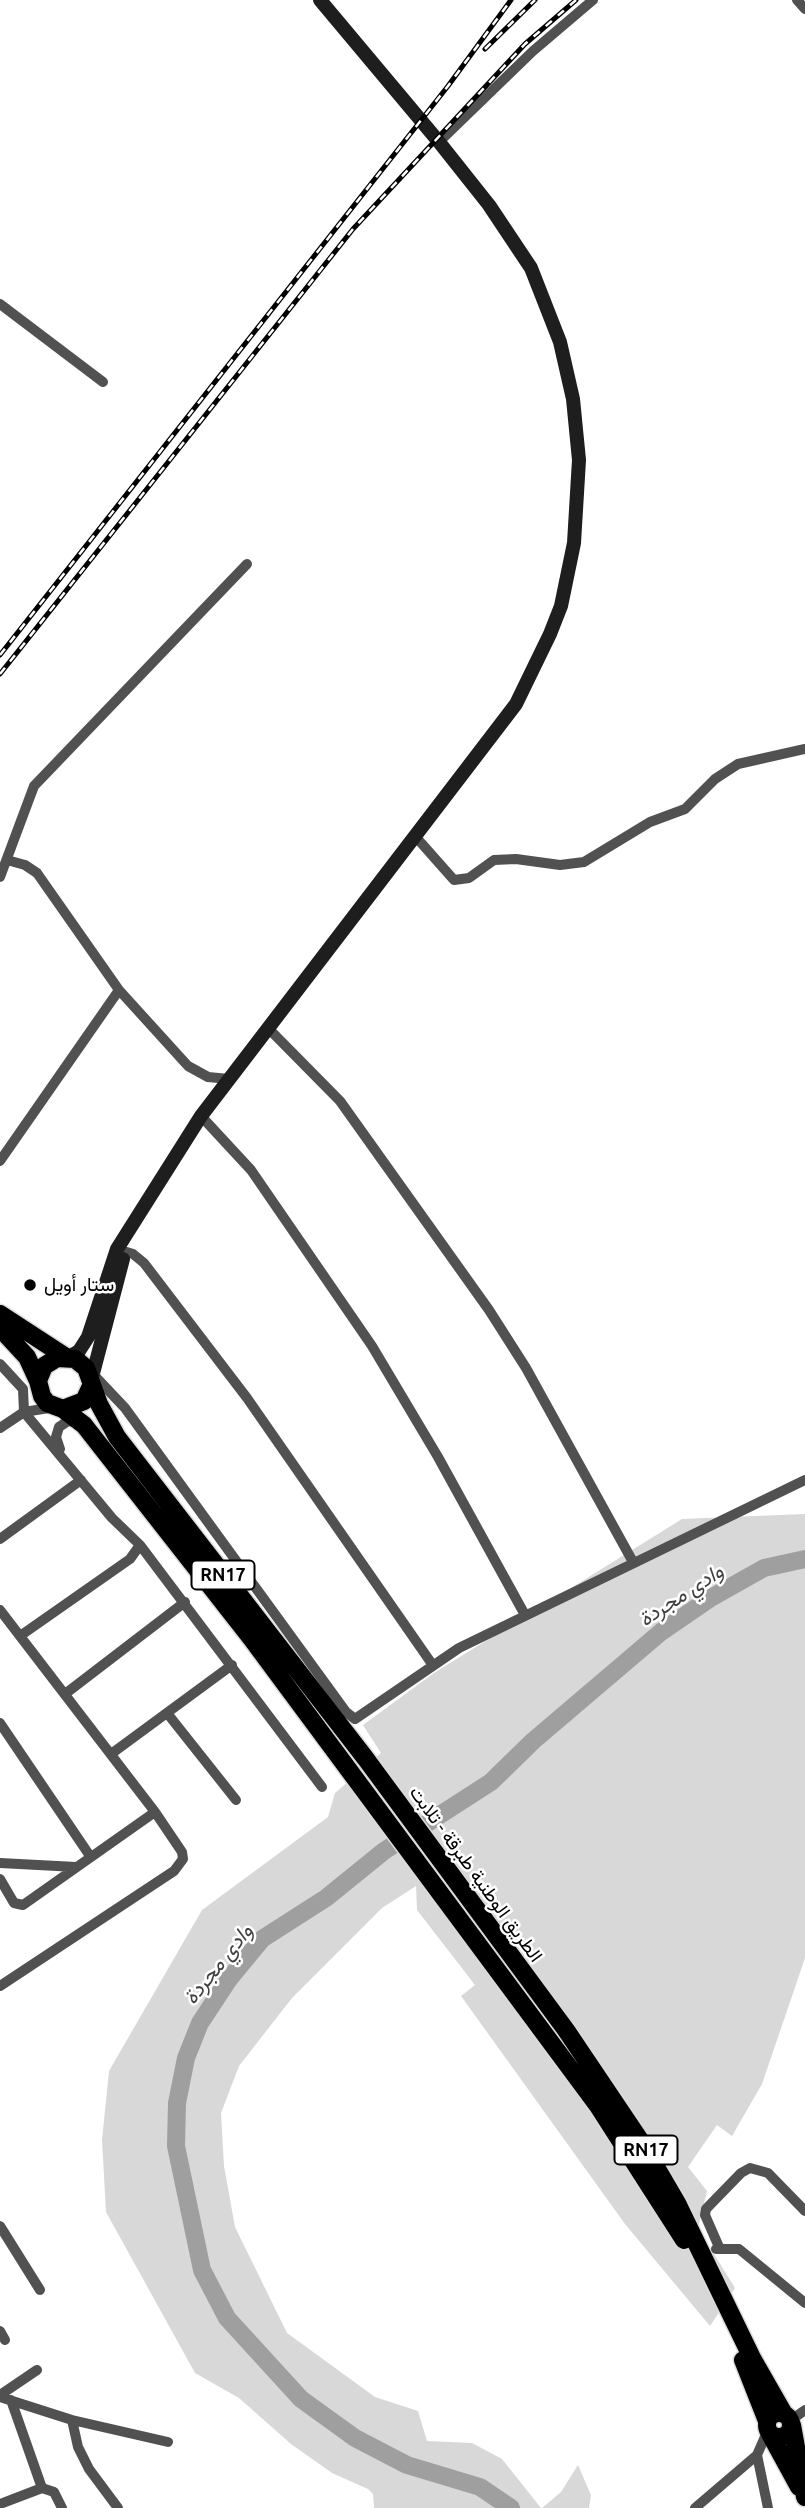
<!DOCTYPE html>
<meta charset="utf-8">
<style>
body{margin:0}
canvas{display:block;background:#fff}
</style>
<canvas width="805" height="2508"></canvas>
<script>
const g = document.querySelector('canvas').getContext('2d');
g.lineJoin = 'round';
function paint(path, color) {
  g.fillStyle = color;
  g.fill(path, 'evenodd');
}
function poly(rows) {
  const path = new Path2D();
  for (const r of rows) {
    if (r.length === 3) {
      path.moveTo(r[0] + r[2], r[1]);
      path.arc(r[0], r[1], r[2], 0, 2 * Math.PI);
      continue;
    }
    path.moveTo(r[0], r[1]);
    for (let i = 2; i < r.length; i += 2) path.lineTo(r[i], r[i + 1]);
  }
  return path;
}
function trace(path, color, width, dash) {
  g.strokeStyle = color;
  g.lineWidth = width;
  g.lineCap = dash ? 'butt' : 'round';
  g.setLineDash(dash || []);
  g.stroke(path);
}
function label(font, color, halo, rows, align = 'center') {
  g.font = font + ' Ubuntu,Vazirmatn,sans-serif';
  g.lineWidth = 5;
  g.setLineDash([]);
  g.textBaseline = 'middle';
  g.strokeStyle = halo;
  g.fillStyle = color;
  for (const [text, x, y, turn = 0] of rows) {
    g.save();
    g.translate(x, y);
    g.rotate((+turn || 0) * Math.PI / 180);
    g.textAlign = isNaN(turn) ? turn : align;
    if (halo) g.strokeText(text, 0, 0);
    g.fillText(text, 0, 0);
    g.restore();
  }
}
const green = poly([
 [805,1514,805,1958,762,2084,732,2136,717,2125,688,2167,707,2191,698,2228,735,2288,710,2326,625,2224,461,1996,475,1985,417,1910,416,1886,382,1908,292,1998,239,2066,221,2113,224,2166,235,2227,287,2333,375,2397,418,2411,427,2441,472,2443,502,2459,541,2508,374,2508,373,2494,368,2489,332,2473,291,2444,239,2398,195,2373,106,2212,102,2140,109,2071,202,1910,328,1817,335,1793,381,1753,363,1725,434,1673,682,1519],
 [578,2465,591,2495,589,2508,542,2508,561,2492]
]);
const river = poly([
 [511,2508,480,2487,407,2465,355,2438,301,2399,227,2318,202,2270,176,2146,177,2103,186,2058,200,2023,229,1979,262,1939,326,1898,384,1851,491,1782,533,1741,661,1632,709,1599,764,1568,805,1559]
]);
const street = poly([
 [797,0,805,9],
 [439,142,533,51,593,0],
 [0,304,103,382],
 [415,836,454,880,469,878,494,860,516,859,560,865,584,862,650,822,685,809,715,779,738,764,805,749],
 [7,860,25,865,37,873,119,990,188,1066,208,1077,229,1079],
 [0,877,34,786,247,564],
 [268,1028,340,1101,489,1310,526,1368,633,1562],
 [201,1116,251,1170,372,1346,438,1457,525,1615],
 [0,1161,119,990],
 [117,1249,133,1254,144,1263,247,1398,432,1664],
 [0,1364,23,1389,24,1412,112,1518,140,1545,322,1787],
 [91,1372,125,1408,346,1712,355,1719,459,1648,805,1480],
 [0,1428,24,1412,55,1407],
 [60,1449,56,1437,59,1427,68,1421,78,1422],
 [0,1539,81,1480],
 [0,1610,155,1812,182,1852,183,1859,174,1871,0,1986],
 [20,1636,130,1559,140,1545],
 [65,1694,185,1602],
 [167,1713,236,1800],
 [0,1723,90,1856],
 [111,1754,232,1665],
 [0,1863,76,1867],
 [0,1879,14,1903,23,1905,155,1812],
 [0,2226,40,2290],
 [719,2247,705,2215,706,2209,741,2173,750,2168,768,2173,805,2211],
 [716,2249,739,2249,805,2303],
 [0,2331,5,2340],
 [0,2395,37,2370],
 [0,2397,72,2420,168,2442],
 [11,2400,42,2488,54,2492,62,2508],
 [72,2420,78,2447,89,2469,118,2508],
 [791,2420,805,2410],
 [757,2455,768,2508],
 [0,2504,42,2488],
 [695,2508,757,2455,768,2430]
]);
const secondary = poly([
 [69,1357,79,1351,88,1337,117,1249,201,1116,516,704,550,634,561,606,574,543,579,460,573,399,560,342,531,268,489,205,439,142,320,0],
 [91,1381,123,1259]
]);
const primary = poly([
 [0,1314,66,1357],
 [0,1328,27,1357,38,1381],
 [91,1386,84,1401,63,1409,47,1403,42,1396,38,1381,44,1366,57,1358,75,1359,86,1368,99,1404,117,1437,366,1759,566,2030,642,2143,677,2203,752,2358,784,2414],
 [63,1409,84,1425,251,1638,598,2106,684,2240],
 [743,2360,767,2421],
 [779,2425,12],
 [792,2425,805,2497],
 [770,2434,799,2487]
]);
const rail = poly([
 [485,49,535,0],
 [0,655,448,86,511,0],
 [0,674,353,229,525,44,576,0]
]);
const markers = [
 [30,1285,7,"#000"]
];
const shields = [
 [223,1575,63],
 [646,2150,63]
];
const shieldNames = [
 ["RN17",223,1575],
 ["RN17",646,2150]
];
const poiNames = [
 ["ستار أويل",44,1285]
];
const streetNames = [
 ["الطريق الوطنية طبرقة - تلابت",476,1874,54]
];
const waterNames = [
 ["وادي مجردة",681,1595,-33],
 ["وادي مجردة",218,1964,-51]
];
paint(green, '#d8d8d8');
trace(river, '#9f9f9f', 18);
trace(primary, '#dbdbdb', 21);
trace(street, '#515151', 10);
trace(secondary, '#1e1e1e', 14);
trace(primary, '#000', 18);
trace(rail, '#000', 5);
trace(rail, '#fff', 2.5, [8]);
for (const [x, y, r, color] of markers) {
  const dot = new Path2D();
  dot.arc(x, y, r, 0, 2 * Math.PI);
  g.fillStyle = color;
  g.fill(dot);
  trace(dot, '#fff', 2.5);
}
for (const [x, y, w] of shields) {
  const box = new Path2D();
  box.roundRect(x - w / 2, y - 14.5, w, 29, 5);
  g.fillStyle = '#fff';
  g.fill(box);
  trace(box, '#000', 2);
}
label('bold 18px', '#000', null, shieldNames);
label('19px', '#000', '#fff', poiNames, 'left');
label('19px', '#000', '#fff', streetNames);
label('italic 21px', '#404040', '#fff', waterNames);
</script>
